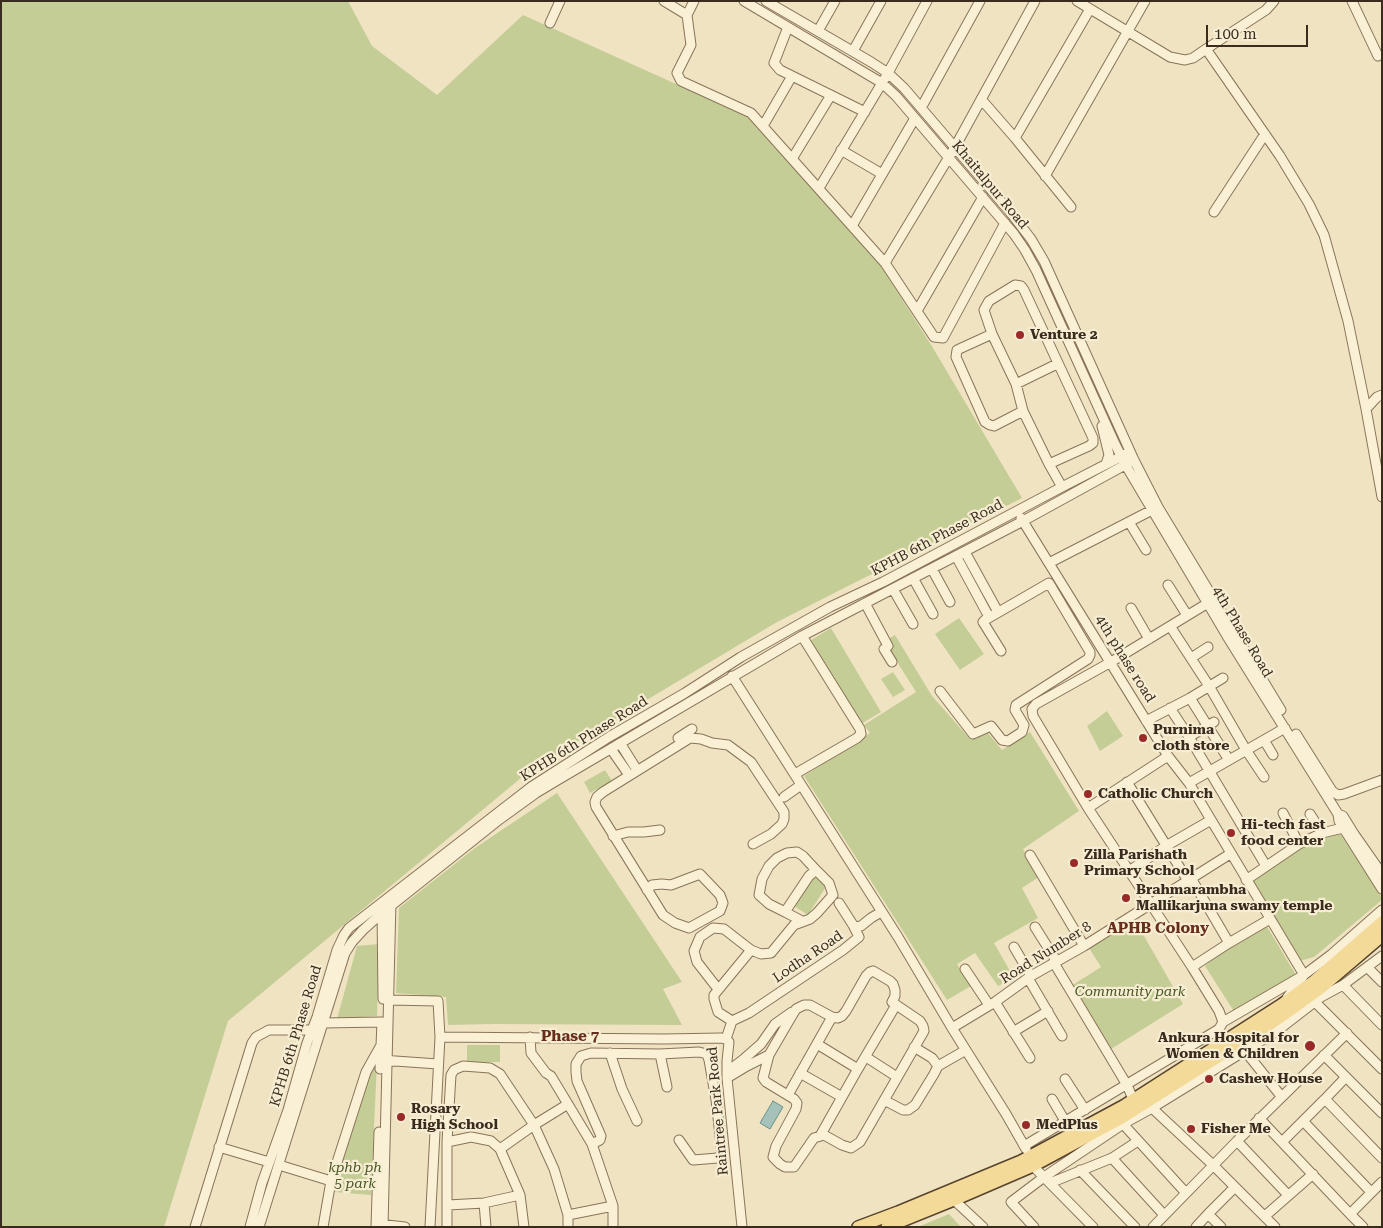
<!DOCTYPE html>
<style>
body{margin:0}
#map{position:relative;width:1383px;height:1228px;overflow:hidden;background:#efe3c2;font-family:"Roboto Serif",serif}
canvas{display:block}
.frame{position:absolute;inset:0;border:2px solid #392b1d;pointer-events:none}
.scale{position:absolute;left:1206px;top:25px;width:102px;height:22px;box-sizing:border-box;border:2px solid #392b1d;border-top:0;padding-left:6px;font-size:15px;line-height:18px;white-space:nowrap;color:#392b1d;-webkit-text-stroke:4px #f6edd2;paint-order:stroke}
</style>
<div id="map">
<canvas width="1383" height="1228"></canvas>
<div class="frame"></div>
<div class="scale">100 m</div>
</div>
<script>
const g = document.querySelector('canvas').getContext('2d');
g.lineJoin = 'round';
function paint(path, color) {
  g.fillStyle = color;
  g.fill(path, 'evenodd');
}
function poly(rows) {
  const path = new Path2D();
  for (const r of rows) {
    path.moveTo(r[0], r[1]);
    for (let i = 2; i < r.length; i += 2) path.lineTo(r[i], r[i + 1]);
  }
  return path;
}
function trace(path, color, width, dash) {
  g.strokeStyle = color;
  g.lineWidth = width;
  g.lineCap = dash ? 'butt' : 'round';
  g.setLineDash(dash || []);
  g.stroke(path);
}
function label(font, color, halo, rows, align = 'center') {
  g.font = font + ' "Roboto Serif",serif';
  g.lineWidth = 4.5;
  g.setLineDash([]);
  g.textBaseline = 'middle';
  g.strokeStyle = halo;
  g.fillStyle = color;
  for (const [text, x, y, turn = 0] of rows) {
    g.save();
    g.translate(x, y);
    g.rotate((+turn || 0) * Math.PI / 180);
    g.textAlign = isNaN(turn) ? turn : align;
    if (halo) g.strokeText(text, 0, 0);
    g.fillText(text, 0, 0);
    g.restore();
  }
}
const green = poly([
 [1,1,348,1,372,46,437,95,523,15,747,116,879,263,933,348,1022,498,777,622,533,768,228,1021,164,1227,1,1227],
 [959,618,984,654,960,670,935,634],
 [831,628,881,712,861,724,811,640],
 [895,635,932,696,970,739,987,732,1002,750,1030,732,1079,811,1023,849,1039,877,1022,888,1038,918,994,943,1014,978,998,986,975,953,957,964,971,986,947,1000,804,776,870,733,864,725,916,692,889,649,892,646,888,639],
 [893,672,905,690,893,697,881,679],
 [1107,711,1123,736,1100,751,1087,726],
 [605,770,612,781,590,793,584,782],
 [557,793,682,982,663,989,682,1025,492,1024,448,1025,446,997,396,993,399,908,475,848],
 [1339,832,1382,897,1382,900,1314,957,1299,961,1250,881,1306,845],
 [813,876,827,885,808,915,794,906],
 [1136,922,1183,1004,1111,1049,1071,986,1101,967,1089,948],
 [1266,925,1296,975,1235,1013,1205,966,1219,954],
 [379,944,377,1016,337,1019,357,946],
 [467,1045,500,1045,500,1062,467,1062],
 [377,1062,371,1195,335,1192,336,1182,370,1071],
 [949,1214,961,1227,918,1227]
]);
const water = poly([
 [773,1101,783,1107,770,1129,760,1123,773,1101]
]);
const minor = poly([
 [664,1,687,15],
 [694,1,687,15,691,45,677,73,681,81,751,113,885,263,934,337,943,338,1005,223],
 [744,1,882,83,896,96,1014,234,1025,250,1036,270,1115,444,1125,464,1227,636,1338,814,1339,821,1382,889],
 [766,1,871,62,888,73,904,88,1011,213,1031,239,1044,261,1134,460,1158,507,1281,710],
 [1077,1,1170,57,1185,60,1193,58,1206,49,1280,156,1309,204,1324,235,1348,321,1366,409,1382,497],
 [1352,1,1378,56],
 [550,23,560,1],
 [788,27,774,63,780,70,865,112],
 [818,31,835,1],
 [1206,49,1266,10,1274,1],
 [853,51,881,1],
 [981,99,1015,138,1071,207],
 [921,108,980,1],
 [763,126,792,76],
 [1015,138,1090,9],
 [841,150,882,174],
 [792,159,831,95],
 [1045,176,1145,1],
 [819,188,888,73,927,1],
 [1214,212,1265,134],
 [852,226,915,118],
 [885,263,955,147,1035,1],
 [917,311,983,197],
 [992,334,957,350,956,357,985,422,990,425,994,426,1023,411],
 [1016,384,1057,364],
 [1366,409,1377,397,1382,395],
 [1102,426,1109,455,1106,464],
 [1049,464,1089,446,1093,443,1093,438,1024,290,1021,286,1015,285,989,301,984,310,992,334,1016,384,1023,411,1049,464,1062,487],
 [1021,518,1168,756,1189,783,1304,975,1223,1022],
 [1129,522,1146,550],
 [965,552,998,612],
 [956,556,989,617],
 [1049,563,1152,510],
 [932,569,950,602],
 [913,578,933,614],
 [1168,585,1187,615],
 [893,589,913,624],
 [865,603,888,646,884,649,892,662],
 [1131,608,1149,639],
 [1170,626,1209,686,1246,750,1264,777],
 [1191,658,1208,647],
 [732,676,898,937,952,1028,1006,1114,1026,1149],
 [940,691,973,734,991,726,1002,740,1008,741,1022,732,1024,725,1015,710,1016,705,1088,659,1090,655,1090,652,1049,583,985,620,983,622,1001,651],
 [1190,698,1229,760],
 [1170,708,1189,737,1266,866],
 [1146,721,1190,698,1223,678],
 [1296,734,1332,791,1338,795,1344,794,1382,780],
 [1189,737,1214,722],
 [678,738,692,729],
 [1264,740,1273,755],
 [620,743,637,770],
 [611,749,629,775],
 [795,774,857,738,861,734,860,729,802,636],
 [1127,782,1188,881],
 [1189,783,1285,728],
 [784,797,801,785],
 [1088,808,1168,756],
 [1283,813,1299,844],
 [1310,814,1322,833],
 [1338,814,1343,816,1354,834,1382,874],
 [613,836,628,832,644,832,660,830],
 [1030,855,1084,946],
 [1129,871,1166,846,1211,820],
 [1191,878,1229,943],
 [1246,880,1299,844,1322,833,1347,827],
 [647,890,652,885,662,884,671,885,700,874,720,895,723,903,720,911,689,928,675,923,663,915,655,902,596,807,595,802,597,797,603,792,690,738,701,739,712,743,728,745,751,762,784,812,784,819,782,824,771,834,753,844],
 [382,910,383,999],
 [785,912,769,904,759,895,762,879,769,866,777,858,787,853,797,852,803,856,816,870],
 [855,927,861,926,871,918,881,912],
 [1035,927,1057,962],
 [1014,947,1031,976],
 [1054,963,1127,1085,1133,1099],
 [1192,967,1229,943,1270,919],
 [1368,968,1382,982],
 [965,969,989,1005],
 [873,971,890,981,893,984,895,990,895,996,892,1002,920,1021,923,1026,924,1031,860,1142,851,1148,842,1145,824,1135,814,1138,794,1167,785,1167,780,1164,773,1157,776,1146,796,1109,797,1103,794,1099,766,1082,763,1078,769,1055,790,1019,796,1009,804,1005,810,1005,832,1017,838,1018,842,1016,846,1011,866,976,870,972,873,971],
 [1028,978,1062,1036],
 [1343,985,1382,1025],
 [718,989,697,962,694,951,700,937,713,928,724,929,751,950],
 [1287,998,1304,975,1332,954,1382,910],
 [389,1000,438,1001,440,1037,430,1227],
 [995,1002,1030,1058],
 [1315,1002,1382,1069],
 [732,1021,718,1012,714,999,714,995,751,950,761,954,771,953,794,925,810,919,817,913,833,895,829,883,816,870,809,876,785,912,802,921],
 [323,1023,382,1022],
 [952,1028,995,1002,1031,976,1084,946,1230,854],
 [1013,1032,1048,1011],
 [440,1037,664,1039,721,1038,726,1039],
 [530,1037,531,1053,546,1073,551,1076,592,1144,613,1206,613,1227],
 [726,1039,732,1021,749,1013,843,950,859,937,853,925,839,903],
 [726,1039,729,1042,727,1061,727,1078,742,1227],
 [817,1044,858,1069],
 [1245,1051,1281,1096],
 [610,1053,622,1089,637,1121],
 [660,1054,667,1087],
 [1324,1055,1382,1113],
 [866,1057,897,1077],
 [381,1060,438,1064],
 [938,1066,966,1050],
 [380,1069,382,1022],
 [728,1071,745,1058,761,1044,775,1024,792,1012],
 [800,1073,842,1097],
 [1346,1077,1325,1099,1382,1158],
 [727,1078,747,1066,769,1055],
 [1065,1079,1085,1110],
 [788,1095,832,1017],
 [1052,1099,1065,1121],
 [884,1100,903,1110,908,1110,915,1105,934,1074,938,1066,932,1058,914,1047],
 [1149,1103,1152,1108,1213,1165,1275,1227],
 [1259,1118,1350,1214,1382,1182],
 [1303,1121,1371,1192],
 [1123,1124,1186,1193],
 [820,1136,855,1074,896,1005],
 [447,1142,471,1137,491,1141,500,1149,534,1125,568,1104],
 [1282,1142,1325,1099],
 [592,1144,600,1140,601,1136,577,1081,576,1072,576,1064,581,1056,591,1053,660,1054,699,1052,707,1054,709,1060,716,1100,722,1153,718,1158,693,1160,679,1140],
 [1024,1146,1219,1029,1223,1022,1219,1011,1192,967,1088,808,1033,716,1032,709,1036,704,1111,662,1208,603],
 [219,1147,269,1162],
 [500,1149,520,1195,524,1227],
 [1112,1158,1164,1215],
 [279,1165,331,1181],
 [1033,1166,1093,1227],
 [1080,1170,1135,1227],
 [1050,1183,1112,1158,1138,1141],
 [1288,1195,1237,1141,1347,1033],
 [954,1200,983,1227],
 [484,1203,486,1227],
 [448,1205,484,1203,520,1195],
 [1350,1214,1363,1227],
 [568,1215,613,1206],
 [1265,1216,1313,1174],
 [378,1224,405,1227],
 [195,1227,252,1043,256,1037,269,1030,312,1030],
 [250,1227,262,1183,288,1110,307,1043,317,1017,337,950,344,935,349,928,531,787,609,737,685,693,741,657,830,607,883,582,1062,487,1130,452],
 [259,1227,345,953,352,942,363,930,382,913,500,819,536,793,556,781,802,636,1023,521,1134,460],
 [323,1227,331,1181,366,1072,380,1047],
 [376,1227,379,1132],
 [383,1227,391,902],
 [447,1227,447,1142,451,1075,454,1070,463,1066,490,1068,500,1074,534,1125,554,1169,568,1215,568,1227],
 [1034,1227,1011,1202,1044,1177,1123,1124,1152,1108,1277,1031,1321,997,1343,985,1382,956],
 [1153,1227,1237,1141],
 [1196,1227,1208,1214],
 [1221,1227,1208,1214,1235,1187]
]);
const major = poly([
 [858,1227,898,1212,1021,1161,1125,1105,1281,1005,1314,981,1382,922],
 [887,1227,954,1200,1033,1166,1120,1119,1281,1017,1321,988,1382,936]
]);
const markers = [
 [1020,335,5,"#9a2a27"],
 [1143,738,5,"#9a2a27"],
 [1088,794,5,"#9a2a27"],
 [1231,833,5,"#9a2a27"],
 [1074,863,5,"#9a2a27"],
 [1126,898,5,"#9a2a27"],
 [1310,1046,6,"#9a2a27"],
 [1209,1079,5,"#9a2a27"],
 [401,1117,5,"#9a2a27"],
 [1026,1125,5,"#9a2a27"],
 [1191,1129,5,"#9a2a27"]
];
const streetNames = [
 ["Khaitalpur Road",990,185,50],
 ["KPHB 6th Phase Road",937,538,-28],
 ["4th Phase Road",1242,632,59],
 ["4th phase road",1125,659,58],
 ["KPHB 6th Phase Road",584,739,-32],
 ["Road Number 8",1046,953,-32],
 ["Lodha Road",808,957,-34],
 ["KPHB 6th Phase Road",296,1036,-73],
 ["Raintree Park Road",718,1111,-95]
];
const poiNames = [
 ["Venture 2",1030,335],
 ["Purnima",1153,730],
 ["cloth store",1153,746],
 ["Catholic Church",1098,794],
 ["Hi-tech fast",1241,825],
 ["food center",1241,841],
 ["Zilla Parishath",1084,855],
 ["Primary School",1084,871],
 ["Brahmarambha",1136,890],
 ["Mallikarjuna swamy temple",1136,906],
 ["Ankura Hospital for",1299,1038,"right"],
 ["Women & Children",1299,1054,"right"],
 ["Cashew House",1219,1079],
 ["Rosary",411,1109],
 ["High School",411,1125],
 ["MedPlus",1036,1125],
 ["Fisher Me",1201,1129]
];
const parkNames = [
 ["Community park",1130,992],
 ["kphb ph",355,1168],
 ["5 park",355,1184]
];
const neighbourhoodNames = [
 ["APHB Colony",1158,929],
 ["Phase 7",570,1037]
];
paint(green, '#c5cd96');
paint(water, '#a5c2ba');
trace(water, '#6b9088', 1);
trace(minor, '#897459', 11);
trace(major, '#57422d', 14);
trace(minor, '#faf0d6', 9);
trace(major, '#f3da99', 11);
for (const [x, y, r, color] of markers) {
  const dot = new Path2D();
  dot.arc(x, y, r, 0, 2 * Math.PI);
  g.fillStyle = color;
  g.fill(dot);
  trace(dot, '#f6edd2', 2);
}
label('14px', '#392b1d', '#f6edd2', streetNames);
label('bold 14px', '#392b1d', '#f6edd2', poiNames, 'left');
label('italic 14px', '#485623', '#f6edd2', parkNames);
label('bold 15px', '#672e1c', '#f6edd2', neighbourhoodNames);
</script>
